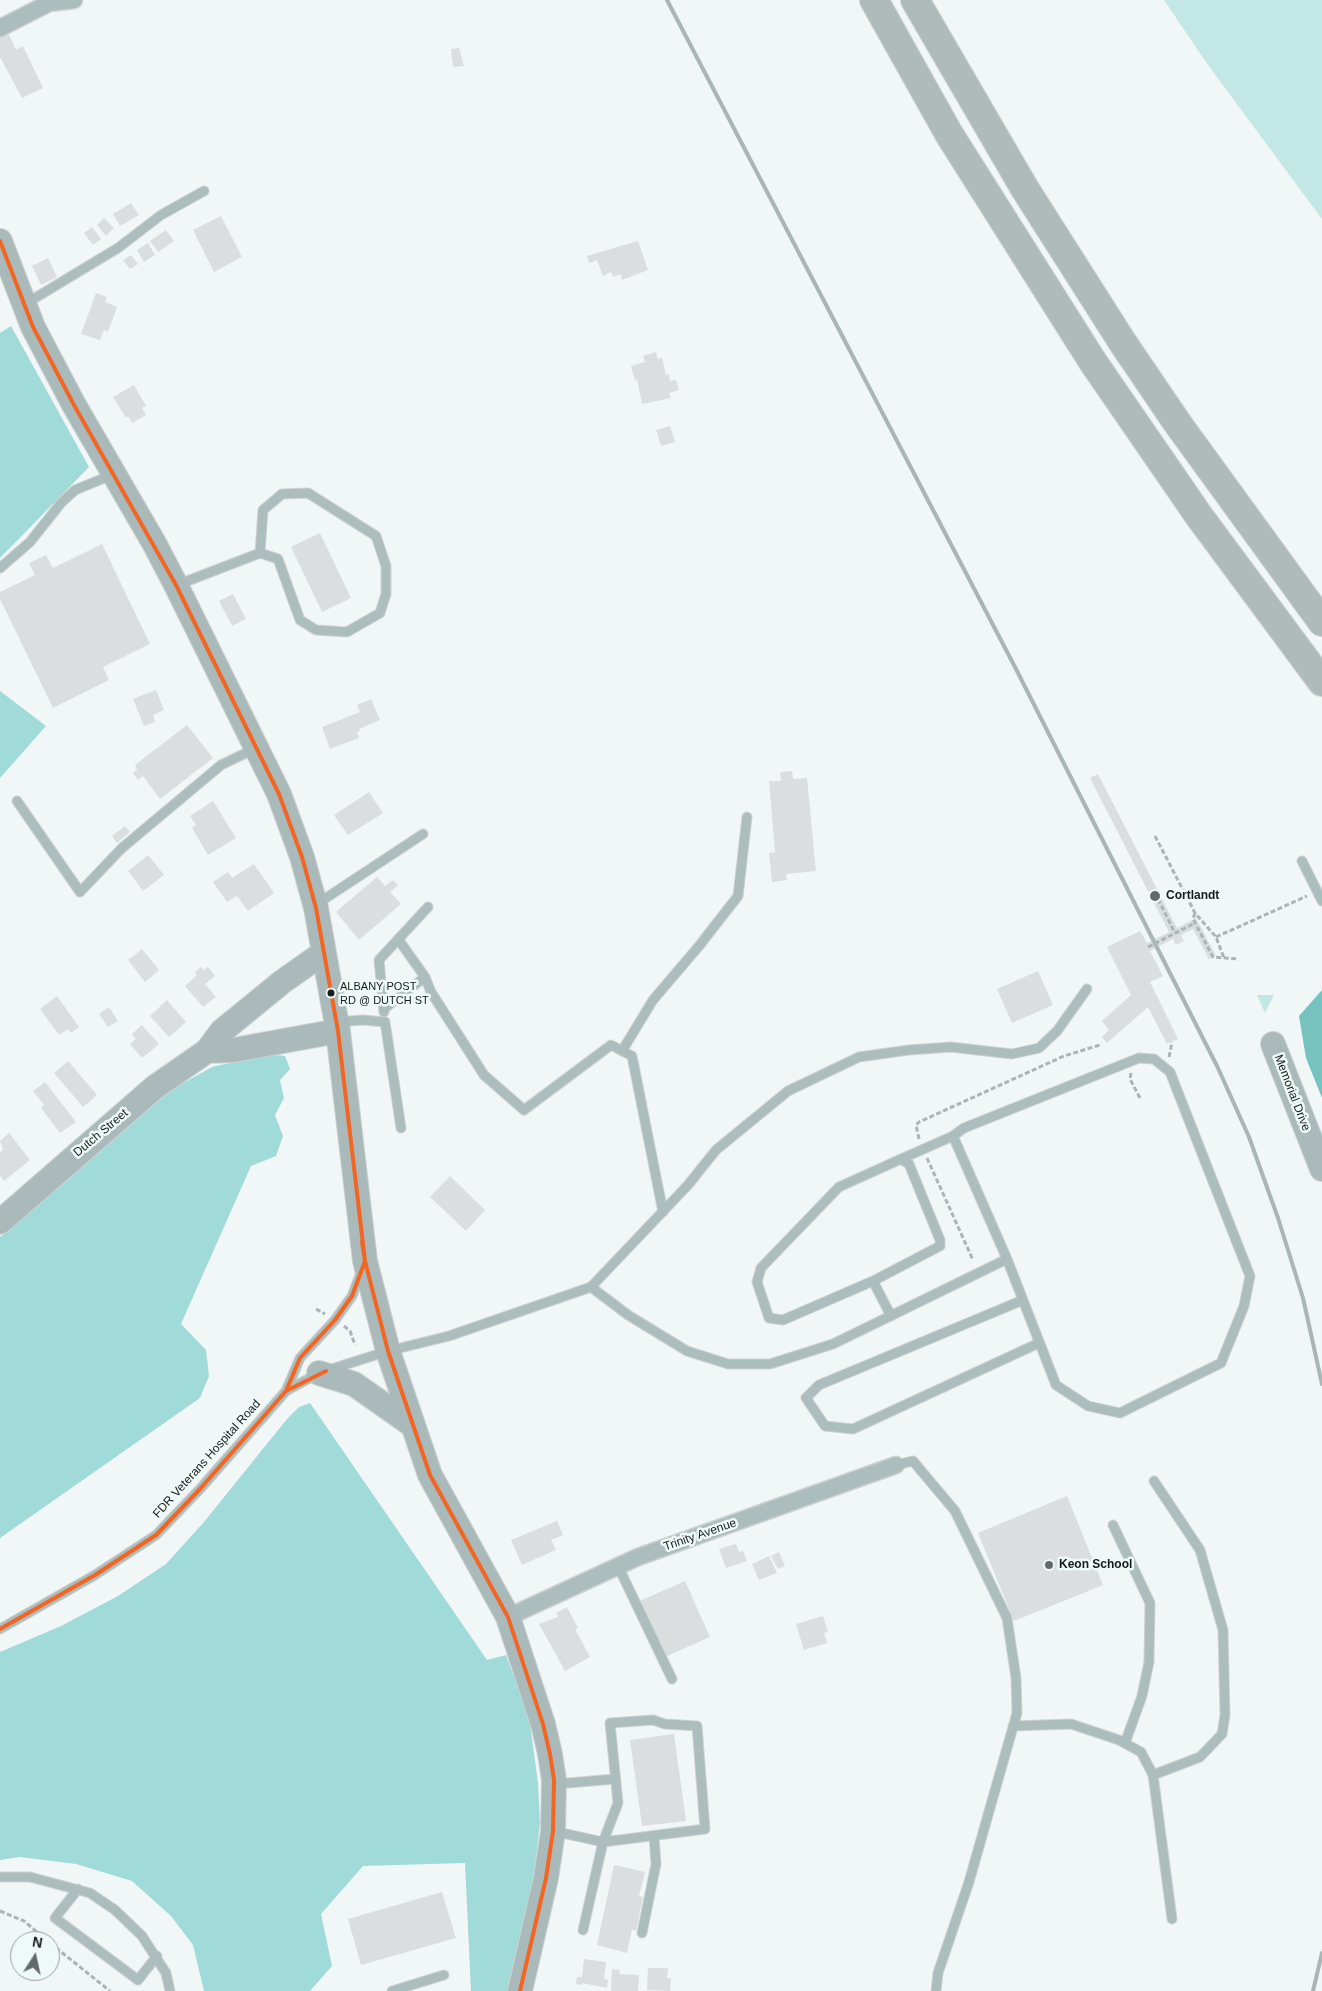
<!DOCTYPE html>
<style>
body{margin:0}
#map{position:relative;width:1322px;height:1991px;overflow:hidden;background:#f1f6f6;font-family:Helvetica,sans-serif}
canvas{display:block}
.north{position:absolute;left:10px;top:1931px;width:50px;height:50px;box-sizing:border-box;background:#eef9f8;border:1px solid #98a0a0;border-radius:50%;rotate:10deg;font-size:14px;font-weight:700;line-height:20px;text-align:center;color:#171b1b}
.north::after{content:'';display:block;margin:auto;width:18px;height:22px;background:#636868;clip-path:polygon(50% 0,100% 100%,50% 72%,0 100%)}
</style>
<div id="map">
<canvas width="1322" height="1991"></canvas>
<div class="north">N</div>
</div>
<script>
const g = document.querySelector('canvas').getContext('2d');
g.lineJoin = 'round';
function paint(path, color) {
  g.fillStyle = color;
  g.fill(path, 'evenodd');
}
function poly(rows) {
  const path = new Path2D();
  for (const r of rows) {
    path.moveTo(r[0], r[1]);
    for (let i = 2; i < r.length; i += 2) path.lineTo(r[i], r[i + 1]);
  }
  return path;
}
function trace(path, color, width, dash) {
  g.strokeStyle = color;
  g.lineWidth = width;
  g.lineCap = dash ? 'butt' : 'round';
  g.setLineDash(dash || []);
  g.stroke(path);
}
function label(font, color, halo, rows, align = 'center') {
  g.font = font + ' Helvetica,sans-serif';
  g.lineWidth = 5;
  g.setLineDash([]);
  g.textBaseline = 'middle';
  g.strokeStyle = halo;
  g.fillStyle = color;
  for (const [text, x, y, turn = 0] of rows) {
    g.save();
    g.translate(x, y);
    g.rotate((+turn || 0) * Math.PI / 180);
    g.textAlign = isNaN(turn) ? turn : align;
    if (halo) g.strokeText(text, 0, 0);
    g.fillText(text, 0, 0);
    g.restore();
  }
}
const green = poly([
 [1164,0,1322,0,1322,219,1208,65],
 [1257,995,1274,995,1265,1013]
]);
const forest = poly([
 [11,326,89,467,0,558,0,333],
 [0,691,46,726,0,778],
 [268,1054,285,1056,290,1069,280,1080,284,1098,275,1115,283,1136,276,1156,251,1166,181,1324,206,1350,209,1376,200,1398,0,1538,0,1237,171,1090,212,1067],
 [310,1403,487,1660,506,1655,529,1716,538,1783,540,1823,534,1876,511,1991,471,1991,465,1863,363,1866,321,1914,332,1966,310,1991,204,1991,193,1945,171,1916,132,1881,76,1864,20,1857,0,1860,0,1652,61,1626,118,1596,166,1564,204,1522,287,1419,299,1407]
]);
const water = poly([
 [1322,990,1322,1098,1306,1058,1299,1016]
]);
const building = poly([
 [8,33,16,50,23,46,43,88,22,98,0,57,0,37],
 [459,48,464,66,453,67,451,49],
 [131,203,139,215,120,226,113,214],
 [221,216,242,257,214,272,193,230],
 [104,218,114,228,106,236,97,225],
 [92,227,101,239,93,245,84,233],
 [166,230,174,241,158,252,150,241],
 [638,241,648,270,622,280,621,274,613,277,611,272,603,276,597,260,589,263,587,256],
 [148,243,155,255,144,262,137,250],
 [131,255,138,264,130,269,123,260],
 [48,258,57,277,41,285,32,266],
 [96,293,107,297,105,302,117,307,108,332,104,330,100,340,81,334],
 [656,352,658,359,662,358,666,375,669,374,670,381,676,380,679,390,669,393,671,398,642,404,637,379,635,380,631,366,645,362,643,356],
 [134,385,146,406,142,408,146,415,132,423,128,416,126,418,113,397],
 [670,426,675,442,661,446,656,430],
 [320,533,351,598,322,612,291,547],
 [102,544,150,644,103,667,109,680,53,708,0,599,0,592,35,575,29,563,46,555,53,568],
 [233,594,246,619,232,626,219,601],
 [156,690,164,710,153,715,155,722,144,726,133,699],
 [371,699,380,720,359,729,360,731,357,732,359,738,330,749,322,727,360,712,357,705],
 [187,725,213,758,160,799,143,776,138,780,133,773,137,770,135,765],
 [792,771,793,779,807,778,816,871,786,874,787,880,772,882,769,853,775,852,769,781,781,781,780,772],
 [1098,774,1177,928,1196,918,1216,956,1209,959,1193,929,1181,935,1184,941,1176,945,1173,939,1150,951,1163,976,1150,982,1178,1039,1167,1044,1148,1007,1107,1043,1102,1037,1109,1030,1102,1021,1131,995,1107,947,1140,931,1147,943,1169,932,1090,778],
 [369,792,383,813,348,835,334,815],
 [213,801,236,838,208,855,192,828,196,825,190,816],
 [125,826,130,832,117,843,112,836],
 [148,855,164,875,143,891,128,871],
 [254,864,274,893,248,911,237,896,227,902,213,882,228,872,232,878],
 [377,877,385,886,393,880,398,885,390,892,401,904,359,940,336,912],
 [142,949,159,970,145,982,128,960],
 [201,967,204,970,208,967,215,976,205,984,216,997,203,1007,185,986,197,975,195,972],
 [1038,971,1053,1005,1012,1023,997,989],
 [57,996,79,1027,71,1033,68,1029,59,1035,40,1009],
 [167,1000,186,1022,169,1037,150,1016],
 [109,1007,118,1021,108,1027,99,1014],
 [142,1025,159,1044,142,1058,130,1044,136,1039,132,1034],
 [68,1061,97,1095,83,1107,54,1073],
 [45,1082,76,1122,60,1133,41,1108,44,1105,33,1091],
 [9,1133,30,1160,4,1181,0,1175,0,1152,3,1150,0,1141],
 [450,1176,485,1210,466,1231,430,1197],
 [1067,1496,1103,1585,1014,1621,978,1533],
 [557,1521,563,1535,551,1540,556,1550,522,1565,511,1540],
 [736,1544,739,1552,743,1551,747,1561,726,1568,719,1549],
 [779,1552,785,1566,778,1569,771,1556],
 [769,1556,777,1573,759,1580,752,1564],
 [685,1581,710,1637,665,1657,640,1601],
 [567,1607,578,1628,575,1629,590,1657,565,1671,539,1624,558,1617,556,1613],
 [823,1616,828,1632,824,1633,827,1643,804,1650,796,1624],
 [674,1734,686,1821,642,1826,630,1740],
 [614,1865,645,1872,639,1896,643,1897,636,1931,632,1929,627,1953,597,1945],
 [442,1892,456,1938,361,1965,348,1919],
 [584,1959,606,1962,604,1979,608,1980,607,1988,582,1983,582,1985,576,1984,577,1977,582,1977],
 [648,1968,668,1968,667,1978,671,1978,670,1991,647,1990],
 [612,1969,620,1970,619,1974,639,1975,638,1991,611,1991]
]);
const path = poly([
 [1155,836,1195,913,1216,937,1224,958],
 [1158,899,1175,933],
 [1195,913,1193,919,1213,957,1238,959],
 [1216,937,1307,896],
 [1169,1057,1172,1042],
 [1131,1073,1130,1079,1141,1100],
 [919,1139,916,1125,919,1122,1064,1056,1100,1045],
 [927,1158,973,1260],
 [316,1309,325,1314],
 [344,1326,350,1331,355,1345],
 [0,1911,24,1921,48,1941],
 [50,1943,110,1991]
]);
const lane = poly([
 [25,304,118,248,161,215,204,191],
 [0,568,30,542,61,503,75,490,114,474],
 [177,585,260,553,278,559,300,620,316,630,347,632,380,613,386,594,386,566,376,536,308,493,282,494,263,510,260,553],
 [17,801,80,892,122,848,221,765,256,748],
 [1302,861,1322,901],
 [317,904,423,834],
 [398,939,425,977],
 [384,1009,425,977,431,992,484,1075,524,1110,611,1045,632,1056,663,1212],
 [384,1012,379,960,428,907],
 [336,1022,363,1020,385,1022,401,1128],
 [622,1051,653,1000,699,946,738,896,747,817],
 [1139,1058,1154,1059,1170,1072,1250,1276,1244,1306,1221,1363,1120,1413,1088,1406,1056,1385,1007,1259,953,1136,964,1128,1139,1058],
 [901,1159,953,1136],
 [873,1281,940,1246,940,1240,909,1164,901,1159,839,1187,761,1268,757,1282,769,1318,783,1320,873,1281,891,1316],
 [591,1287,688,1185,716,1150,788,1091,859,1057,909,1050,951,1047,1012,1054,1039,1048,1057,1031,1087,989],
 [1023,1300,819,1385,806,1398,825,1426,853,1429,1039,1343],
 [286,1391,300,1358,335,1320,352,1296,362,1270],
 [896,1465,913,1461,955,1511,1007,1618,1016,1678,1017,1713,969,1882,938,1973,936,1991],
 [1113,1525,1150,1603,1149,1662,1142,1696,1125,1743],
 [618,1566,672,1679],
 [0,1629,95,1575,156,1535,200,1489,286,1391,319,1373,388,1351,449,1336,591,1287,628,1315,687,1351,728,1364,770,1364,833,1344,1007,1259],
 [653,1720,665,1724,697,1726,705,1829,603,1842,618,1803,610,1723,653,1720],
 [1013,1726,1071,1724,1119,1740,1141,1752,1153,1775,1172,1919],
 [1153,1775,1200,1757,1222,1734,1225,1715,1223,1630,1200,1550,1154,1481],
 [556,1784,615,1779],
 [553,1831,603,1842,583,1930],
 [0,1877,30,1877,90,1893,115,1910,142,1936,166,1973,170,1991],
 [78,1889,55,1918,138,1980,157,1956],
 [642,1933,656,1864,654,1836],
 [392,1991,444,1975]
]);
const street = poly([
 [0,28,49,3,74,0],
 [508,1617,638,1557,896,1465]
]);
const secondary = poly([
 [0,241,33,327,74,405,154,543,176,585,279,794,302,857,316,908,338,1031,365,1261,388,1351,430,1475,508,1617,543,1724,550,1754,554,1780,553,1831,546,1878,520,1991],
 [1273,1044,1322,1169],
 [207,1051,234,1050,338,1031],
 [0,1222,155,1087,207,1051,222,1031,282,982,323,953],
 [319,1373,354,1384,411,1424]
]);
const highway = poly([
 [874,0,949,134,1093,362,1199,516,1322,682],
 [915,0,1025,189,1123,343,1178,424,1322,622]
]);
const rail = poly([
 [667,0,1016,669,1218,1068,1249,1137,1278,1218,1303,1298,1322,1384],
 [1313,1991,1322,1953]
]);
const pathBridge = poly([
 [1148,947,1195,923]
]);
const bus1 = poly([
 [0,241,33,327,74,405,176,585,279,794,302,857,316,908,338,1031,365,1261,388,1351,430,1475,508,1617,543,1724,550,1754,554,1780,553,1831,546,1878,520,1991],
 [286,1391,300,1358,335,1320,352,1296,365,1261,362,1242],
 [0,1629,95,1575,156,1535,200,1489,286,1391,326,1371]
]);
const markers = [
 [1155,896,6,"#636868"],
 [331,993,4.5,"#171b1b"],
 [1049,1565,5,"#636868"]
];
const busNames = [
 ["ALBANY POST",340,987],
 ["RD @ DUTCH ST",340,1001]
];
const poiNames = [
 ["Cortlandt",1166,896],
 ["Keon School",1059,1565]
];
const streetNames = [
 ["Memorial Drive",1292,1093,69],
 ["Dutch Street",101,1133,-40],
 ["FDR Veterans Hospital Road",207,1459,-48],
 ["Trinity Avenue",700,1535,-19]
];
paint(green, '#c2e7e5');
paint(forest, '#a0dbd9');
paint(water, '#75c2bf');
paint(building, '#dadede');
trace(lane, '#cfd2d2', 11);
trace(street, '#cfd2d2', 19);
trace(secondary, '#cfd2d2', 26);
trace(highway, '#cfd2d2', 30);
trace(path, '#aab5b5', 3, [5, 2.5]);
trace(lane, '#abbdbc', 9);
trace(street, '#abbdbc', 16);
trace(secondary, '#aababa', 24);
trace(highway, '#aebbba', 28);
trace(rail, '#aab5b5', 4);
trace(pathBridge, '#aab5b5', 3, [5, 2.5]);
trace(bus1, '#f26522', 4);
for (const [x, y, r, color] of markers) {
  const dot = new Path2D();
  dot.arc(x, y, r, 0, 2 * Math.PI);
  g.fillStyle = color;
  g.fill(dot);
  trace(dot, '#eef9f8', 2);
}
label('11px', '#171b1b', '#eef9f8', busNames, 'left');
label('bold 12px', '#171b1b', '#eef9f8', poiNames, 'left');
label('12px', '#171b1b', '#eef9f8', streetNames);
</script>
